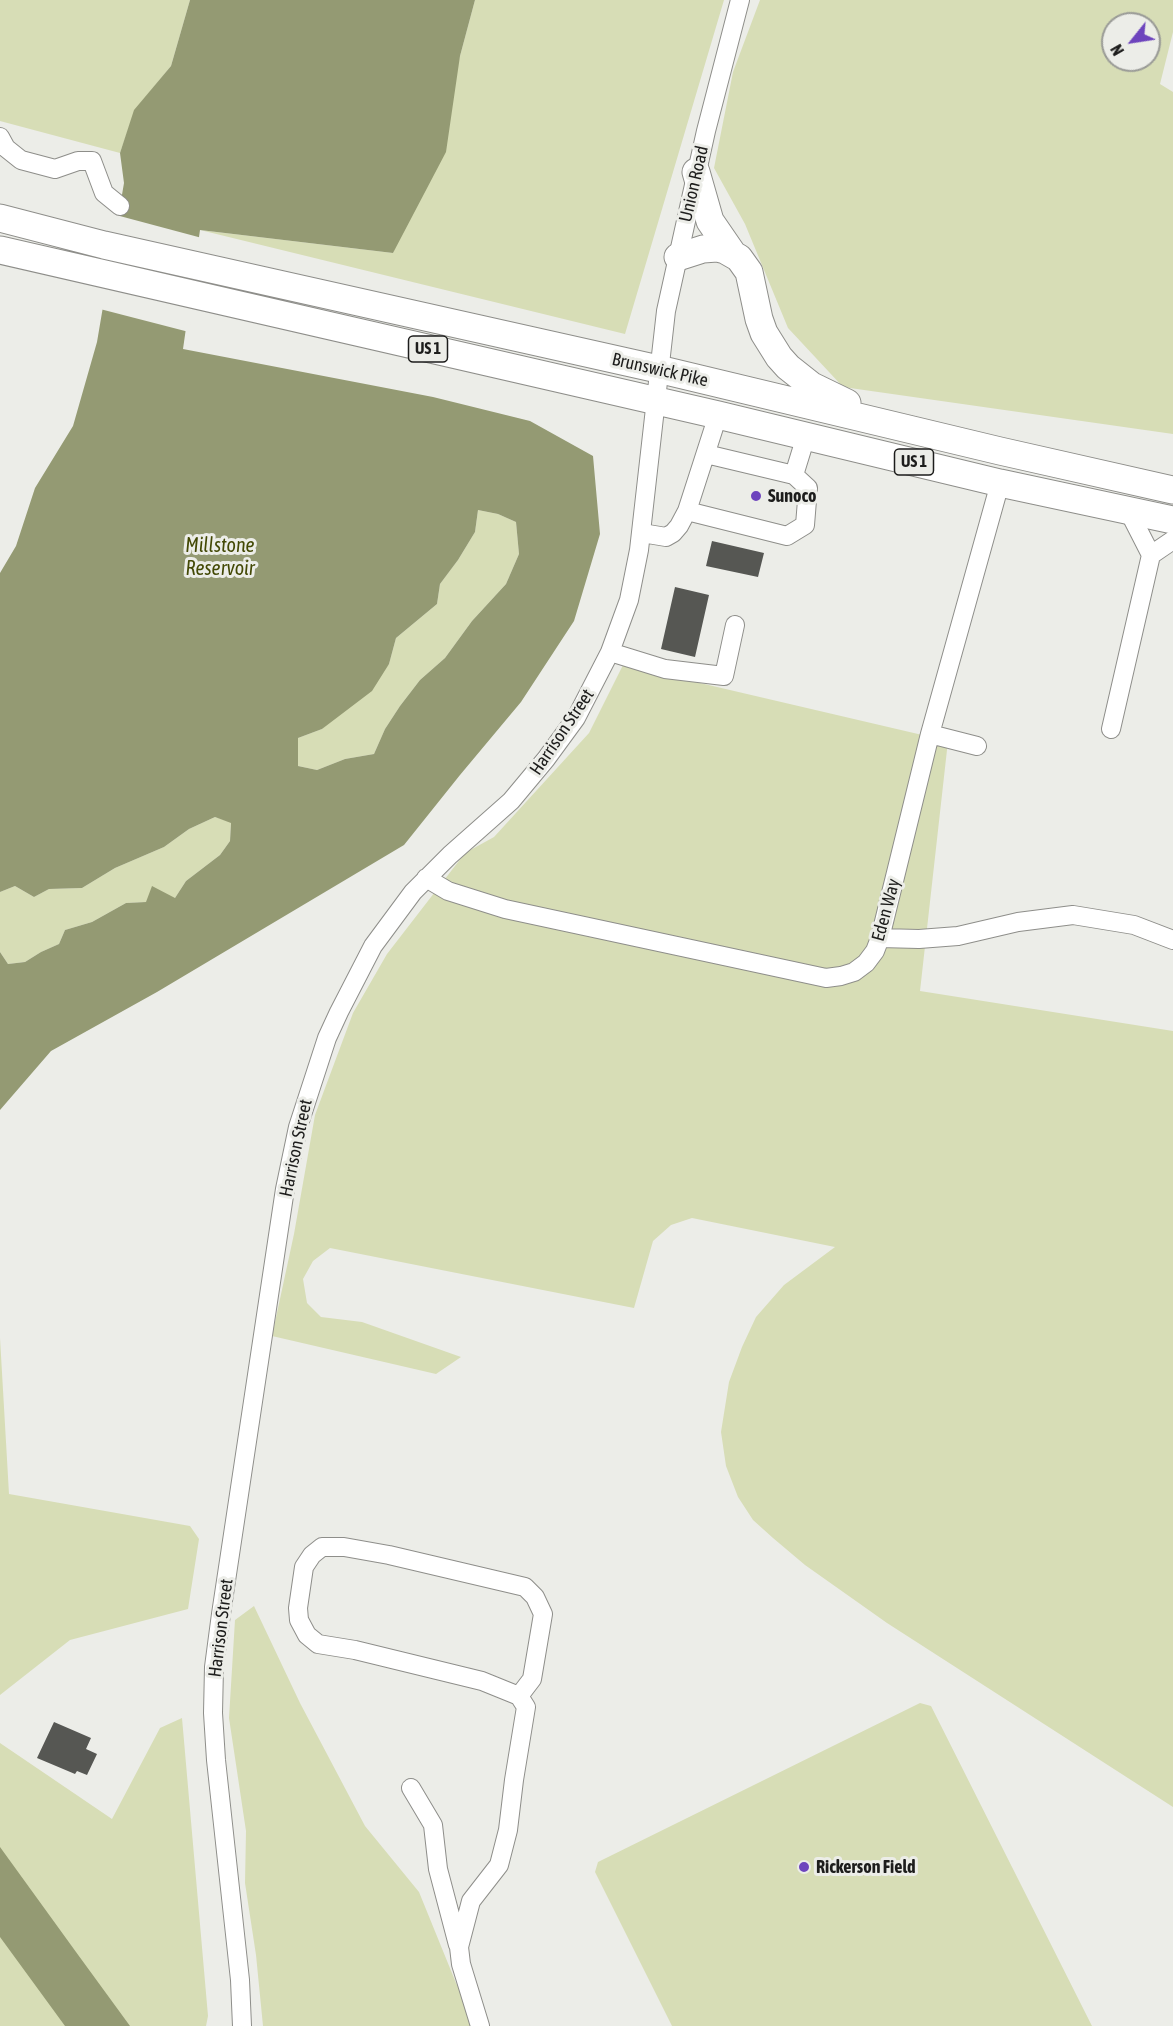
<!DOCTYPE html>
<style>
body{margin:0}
#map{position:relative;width:1173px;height:2026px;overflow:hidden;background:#ecede8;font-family:"Asap Condensed",sans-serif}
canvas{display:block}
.north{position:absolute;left:1101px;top:12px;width:60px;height:60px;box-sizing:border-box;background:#ecede8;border:2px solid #999a96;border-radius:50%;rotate:240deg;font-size:16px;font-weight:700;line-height:24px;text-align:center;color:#1d1d1c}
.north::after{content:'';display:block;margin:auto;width:21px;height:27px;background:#6d44bd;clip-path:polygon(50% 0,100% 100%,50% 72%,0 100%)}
</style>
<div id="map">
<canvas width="1173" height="2026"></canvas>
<div class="north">N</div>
</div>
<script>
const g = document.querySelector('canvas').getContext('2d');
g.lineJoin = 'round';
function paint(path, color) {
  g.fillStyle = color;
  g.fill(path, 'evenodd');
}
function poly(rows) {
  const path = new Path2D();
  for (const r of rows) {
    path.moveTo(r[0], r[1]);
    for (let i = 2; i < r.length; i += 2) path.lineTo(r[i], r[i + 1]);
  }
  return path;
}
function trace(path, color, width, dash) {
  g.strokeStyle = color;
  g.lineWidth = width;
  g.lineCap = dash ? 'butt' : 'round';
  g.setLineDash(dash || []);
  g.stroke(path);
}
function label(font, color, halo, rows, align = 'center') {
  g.font = font + ' "Asap Condensed",sans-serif';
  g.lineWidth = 6;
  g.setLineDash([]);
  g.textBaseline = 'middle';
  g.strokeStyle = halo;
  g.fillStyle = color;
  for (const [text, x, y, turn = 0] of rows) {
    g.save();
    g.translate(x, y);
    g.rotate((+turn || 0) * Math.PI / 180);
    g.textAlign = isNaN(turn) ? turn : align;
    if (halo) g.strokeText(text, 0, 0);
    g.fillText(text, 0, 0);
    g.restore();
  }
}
const green = poly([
 [0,0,190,0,171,66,135,110,120,153,0,121],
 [475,0,724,0,625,334,200,230,393,253,460,56],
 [760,0,1173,0,1173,32,1160,84,1173,92,1173,434,843,387,788,328,745,224,714,168,733,72],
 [1113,24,1149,24,1149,60,1113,60],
 [478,510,498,514,516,522,519,554,506,584,472,621,445,658,420,680,400,706,385,729,374,754,345,759,317,770,298,766,298,738,322,729,389,664,396,638,437,604,440,584,458,560,475,532],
 [623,665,948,741,920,991,1173,1031,1173,1807,887,1623,805,1565,773,1538,753,1520,738,1497,726,1466,721,1432,729,1382,742,1347,756,1317,784,1285,835,1247,692,1218,671,1225,653,1241,634,1308,330,1248,313,1261,303,1279,307,1303,321,1317,362,1322,461,1357,436,1374,272,1336,294,1234,315,1115,353,1013,387,954,465,853,494,837,589,733],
 [215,817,231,822,230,841,220,855,186,881,175,898,146,902,126,903,92,922,65,930,59,944,41,952,25,962,8,964,0,952,0,892,15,886,34,897,49,889,82,888,115,868,164,847,189,829],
 [0,1338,9,1494,190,1526,199,1539,188,1609,70,1640,0,1695],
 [254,1606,300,1703,365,1826,419,1892,456,1983,479,2026,263,2026,256,1955,245,1883,246,1831,229,1718,235,1620],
 [920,1703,931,1706,1092,2026,672,2026,595,1872,598,1862],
 [182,1718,208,2016,206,2026,0,2026,0,1743,112,1819,160,1728]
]);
const water = poly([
 [190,0,475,0,460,56,446,152,393,253,200,230,183,349,433,397,530,421,593,456,600,534,574,621,521,702,460,775,404,845,157,992,51,1051,0,1110,0,952,8,964,25,962,41,952,59,944,65,930,92,922,126,903,146,902,152,886,175,898,186,881,220,855,230,841,231,823,215,817,189,829,164,847,115,868,82,888,49,889,34,897,15,886,0,892,0,573,16,546,35,488,73,426,97,342,124,183,120,153,134,110,171,66],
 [478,510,498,514,516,522,519,554,506,584,472,621,445,658,420,680,400,706,385,729,374,754,345,759,317,770,298,766,298,738,322,729,372,691,389,664,396,638,437,604,440,584,458,560,475,532],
 [0,1847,76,1952,130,2026,65,2026,0,1937]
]);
const pier = poly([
 [116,215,202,238,189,332,100,309]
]);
const building = poly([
 [712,541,764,553,758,577,706,566],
 [675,587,709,595,695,657,661,649],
 [54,1722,91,1738,86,1749,97,1754,87,1775,77,1771,75,1774,37,1758]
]);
const minor = poly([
 [0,137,6,148,21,160,55,169,78,161,92,161,104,193,120,206],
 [794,475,806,436],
 [1128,510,1151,555,1173,540],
 [687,511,787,536,805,525,808,488,794,475,706,454],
 [642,533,666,537,673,533,679,526,687,511,718,415],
 [610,652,665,669,724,676,735,625],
 [1111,729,1151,555],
 [930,734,977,746],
 [426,878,448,891,505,909,826,978,841,976,854,972,866,963,875,951,880,938,930,734,1000,483],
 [880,938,919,939,958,936,1018,922,1073,915,1134,925,1173,940],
 [411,1788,433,1825,438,1869,458,1945],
 [242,2026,240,1980,216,1760,213,1713,214,1667,221,1614,285,1189,298,1127,327,1038,339,1012,373,946,413,892,450,855,511,801,546,759,576,718,610,652,629,600,639,550,666,311,706,131,740,0],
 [480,2026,461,1964,459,1947,471,1901,499,1865,508,1830,514,1780,526,1707,519,1696,482,1681,355,1650,318,1644,307,1635,299,1620,298,1608,304,1567,312,1555,322,1547,344,1547,389,1555,525,1587,535,1597,543,1614,532,1679,519,1696]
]);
const highway = poly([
 [696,172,710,221,732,253],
 [0,218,104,245,658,369,1000,451,1173,490],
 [0,250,718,415,1000,483,1173,520],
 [678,257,703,249,717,248,725,250,739,258,749,272,759,319,764,333,779,357,788,367,812,386,847,403]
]);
const markers = [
 [756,496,6,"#6d44bd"],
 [804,1867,6,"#6d44bd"]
];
const shields = [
 [428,349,39],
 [914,462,39]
];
const shieldNames = [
 ["US 1",428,349],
 ["US 1",914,462]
];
const streetNames = [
 ["Union Road",694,184,-77],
 ["Brunswick Pike",660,370,13],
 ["Harrison Street",562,732,-56],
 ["Eden Way",886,910,-75],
 ["Harrison Street",296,1148,-78],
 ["Harrison Street",221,1628,-83]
];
const poiNames = [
 ["Sunoco",768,496],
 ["Rickerson Field",816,1867]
];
const waterNames = [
 ["Millstone",220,546],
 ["Reservoir",220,569]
];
paint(green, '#d7ddb6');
paint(water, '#949a73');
paint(pier, '#ecede8');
paint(building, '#565753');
trace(minor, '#8e8e8a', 20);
trace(highway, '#8e8e8a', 29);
trace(minor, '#fff', 18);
trace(highway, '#fff', 27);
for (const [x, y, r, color] of markers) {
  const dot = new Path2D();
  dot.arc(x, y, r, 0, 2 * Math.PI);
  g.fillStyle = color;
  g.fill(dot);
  trace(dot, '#ecede8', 2);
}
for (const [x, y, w] of shields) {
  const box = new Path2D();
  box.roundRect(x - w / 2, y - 13, w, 26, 4.5);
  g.fillStyle = '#ecede8';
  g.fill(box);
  trace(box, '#1d1d1c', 1.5);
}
label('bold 16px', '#1d1d1c', null, shieldNames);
label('18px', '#1d1d1c', '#ecede8', streetNames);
label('bold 18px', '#1d1d1c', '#ecede8', poiNames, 'left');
label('italic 20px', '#434905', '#ecede8', waterNames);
</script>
